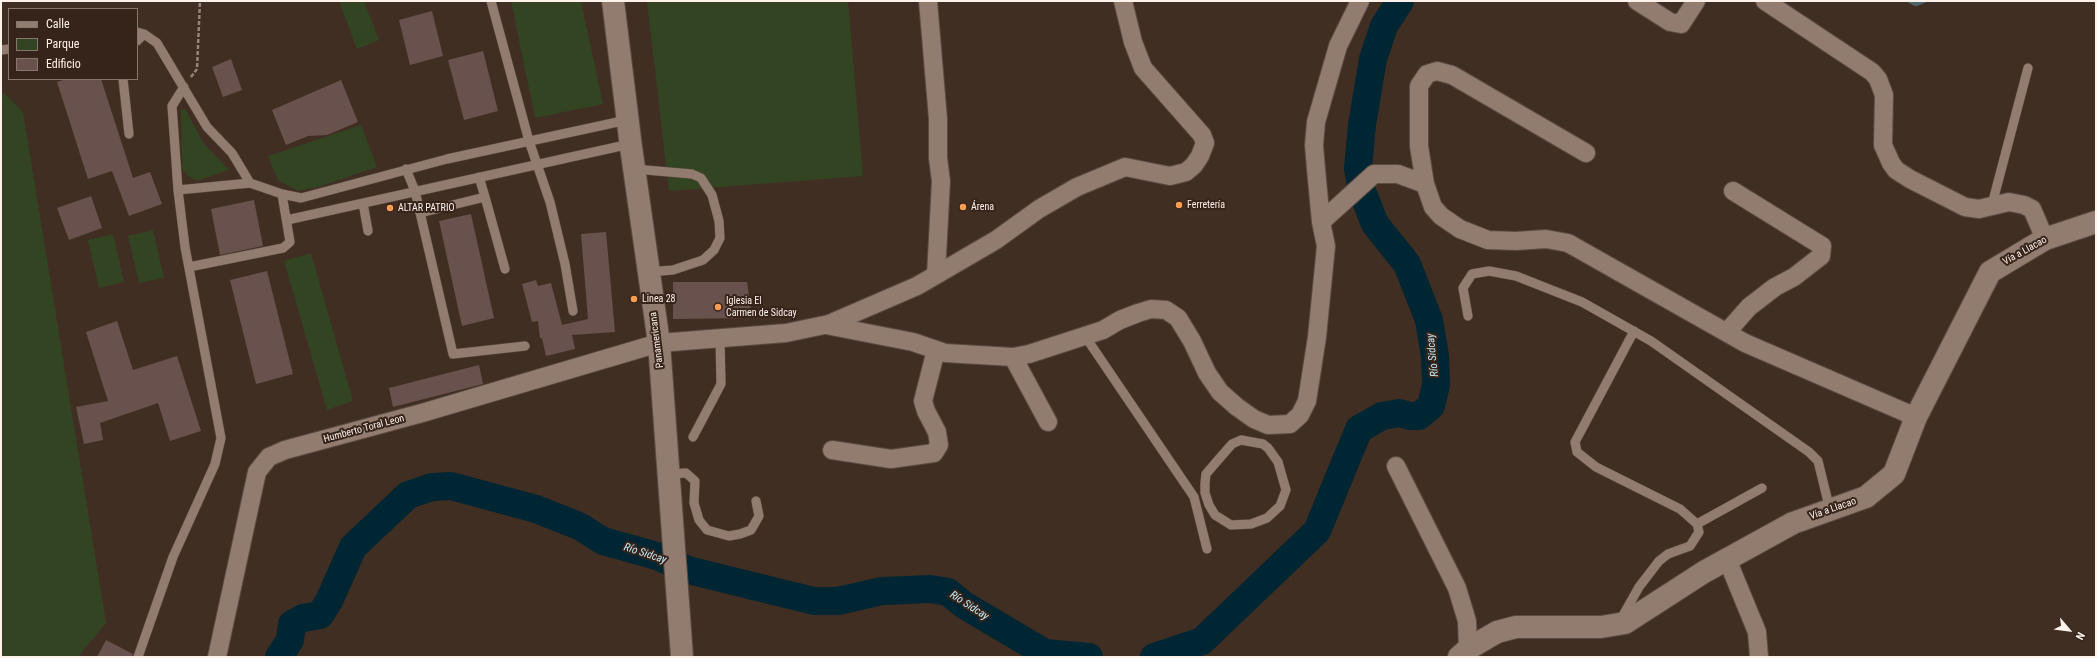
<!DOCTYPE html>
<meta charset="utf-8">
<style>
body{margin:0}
#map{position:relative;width:2097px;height:658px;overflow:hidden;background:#412e23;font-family:"Roboto Condensed",sans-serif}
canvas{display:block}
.frame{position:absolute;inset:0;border:2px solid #fff2eb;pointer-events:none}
.legend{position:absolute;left:8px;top:8px;width:130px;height:72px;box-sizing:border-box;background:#36241a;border:1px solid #86766e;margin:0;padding:5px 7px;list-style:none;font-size:12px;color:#fff2eb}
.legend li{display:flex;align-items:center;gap:8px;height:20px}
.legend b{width:20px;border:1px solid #86766e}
.north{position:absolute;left:2049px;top:610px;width:40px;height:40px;-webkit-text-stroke:3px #36241a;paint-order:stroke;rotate:118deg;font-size:11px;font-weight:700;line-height:16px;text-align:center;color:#fff2eb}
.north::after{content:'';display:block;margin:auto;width:14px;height:18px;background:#fff2eb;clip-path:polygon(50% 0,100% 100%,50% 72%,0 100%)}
</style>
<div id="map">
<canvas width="2097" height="658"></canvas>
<div class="frame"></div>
<ul class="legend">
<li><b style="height:5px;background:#927b6f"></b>Calle</li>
<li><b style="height:11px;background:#342"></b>Parque</li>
<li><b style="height:11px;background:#69514e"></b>Edificio</li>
</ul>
<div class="north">N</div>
</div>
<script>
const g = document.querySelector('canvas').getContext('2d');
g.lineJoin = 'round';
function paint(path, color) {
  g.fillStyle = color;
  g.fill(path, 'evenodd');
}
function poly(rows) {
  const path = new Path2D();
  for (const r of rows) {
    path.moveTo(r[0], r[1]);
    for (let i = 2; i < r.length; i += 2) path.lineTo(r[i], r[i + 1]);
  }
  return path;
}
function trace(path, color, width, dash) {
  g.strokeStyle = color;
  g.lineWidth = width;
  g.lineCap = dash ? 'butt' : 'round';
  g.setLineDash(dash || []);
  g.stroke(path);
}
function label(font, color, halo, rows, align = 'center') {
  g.font = font + ' "Roboto Condensed",sans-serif';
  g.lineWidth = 4;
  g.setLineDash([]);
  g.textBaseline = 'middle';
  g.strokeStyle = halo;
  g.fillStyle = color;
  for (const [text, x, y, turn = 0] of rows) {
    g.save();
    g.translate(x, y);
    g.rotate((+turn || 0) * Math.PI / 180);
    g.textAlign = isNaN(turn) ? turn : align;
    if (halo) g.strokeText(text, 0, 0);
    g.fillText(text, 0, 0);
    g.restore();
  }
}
const green = poly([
 [339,1,364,1,379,40,357,49],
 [511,1,581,1,603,104,535,118],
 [647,1,848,1,863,176,669,191],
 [1,93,5,94,23,112,106,623,78,657,1,657],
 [185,109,204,144,229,170,197,181,188,176,182,168,181,110],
 [361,125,377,167,318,187,298,191,278,180,268,156],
 [153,230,164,278,139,283,128,236],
 [113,234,124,282,99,288,88,240],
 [311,253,353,401,327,410,284,261]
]);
const stream = poly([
 [1910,1,1916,4,1924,1]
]);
const river = poly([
 [279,657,290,640,292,624,303,618,320,615,329,601,353,547,408,495,432,487,451,486,536,509,579,526,603,541,657,556,688,570,814,601,838,601,882,591,931,589,948,592,964,605,1045,653,1089,657],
 [1154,657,1202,641,1317,531,1359,429,1382,416,1399,413,1410,416,1419,416,1431,406,1436,385,1435,356,1429,320,1407,264,1375,224,1362,191,1358,168,1362,125,1373,59,1384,26,1400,1]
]);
const building = poly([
 [432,11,443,56,410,65,399,20],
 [483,51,498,111,464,120,448,60],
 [231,59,242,90,223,97,212,67],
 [66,79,101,79,133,178,150,172,162,204,129,216,112,171,88,179,57,82],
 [341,80,358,122,327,135,308,136,286,145,272,110],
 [91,196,102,228,69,240,57,208],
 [254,200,263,246,220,255,211,209],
 [471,214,494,318,462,326,439,221],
 [606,232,615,332,572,335,575,349,546,356,542,338,540,338,538,321,532,322,522,284,536,280,538,286,551,283,562,325,588,319,581,234],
 [267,271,293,374,256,384,230,280],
 [673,282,747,282,752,318,673,319],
 [117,321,133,370,177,356,201,431,170,441,158,403,100,423,103,440,84,444,76,407,108,401,86,332],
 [479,365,483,384,393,407,389,388],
 [106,640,133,654,132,657,97,657]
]);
const path = poly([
 [191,77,197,69,200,1]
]);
const lane = poly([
 [491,1,529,141,550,202,565,264,573,311],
 [137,32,144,34,157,43,207,127,232,153,250,183],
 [137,41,144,34],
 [1,50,9,49],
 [123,79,129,134],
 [406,169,415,191,453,354,525,346],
 [634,169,692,174,701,178,712,195,719,221,720,238,714,250,703,260,673,270,648,272],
 [178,190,250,183,282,194,301,198,447,159,627,120],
 [485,197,505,269],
 [363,203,368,231],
 [1996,205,1994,197,2028,68],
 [420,213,485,197,479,177],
 [287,220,630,144],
 [189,267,283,248,290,242,282,194],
 [1468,316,1463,288,1472,274,1489,271,1516,276,1582,302,1651,341,1809,452,1818,461,1830,510],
 [1082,336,1089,342,1194,497,1207,549],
 [693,437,721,384,720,338],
 [1241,440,1263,444,1268,448,1278,462,1286,490,1280,506,1267,518,1251,524,1231,525,1215,515,1209,505,1205,493,1205,483,1206,474,1218,460,1232,444,1241,440],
 [669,474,686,473,695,481,694,503,699,520,707,530,729,536,740,534,751,530,759,516,756,501],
 [1697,524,1762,488],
 [1621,619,1639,587,1659,561,1668,554,1690,546,1699,532,1697,524,1680,509,1596,467,1577,452,1575,442,1634,331],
 [138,657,173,557,215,464,221,438,185,247,178,190,172,106,184,87]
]);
const street = poly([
 [1637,1,1670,22,1681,24,1696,1],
 [1765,1,1872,72,1878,79,1884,95,1883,145,1891,163,1896,170,1910,179,1965,207,1979,209,2009,202,2024,205,2032,209,2045,239],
 [1586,153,1452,75,1437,71,1427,74,1419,86,1419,146,1425,184,1433,207,1441,216,1460,229,1488,240,1516,241,1546,239,1568,243,1745,343,1916,417],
 [1321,222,1374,174,1398,174,1425,184],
 [936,275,996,240,1039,209,1077,187,1125,167,1170,176,1186,172,1194,165,1200,156,1205,143,1202,135,1143,68,1133,42,1123,1],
 [826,325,913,342,945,353,1013,357,1029,354,1103,330,1120,320,1138,313,1151,309,1166,310,1178,318,1192,341,1207,373,1220,392,1237,407,1254,419,1268,425,1290,424,1300,415,1307,401,1317,337,1326,246,1321,222,1316,169,1314,145,1316,122,1338,46,1360,1],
 [1727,332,1749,307,1775,287,1794,277,1821,256,1822,246,1733,191],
 [1013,357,1048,422],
 [832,450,891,459,934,453,939,445,937,432,926,411,923,401,936,350],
 [1396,466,1457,588,1467,621,1468,649],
 [1727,559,1757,632,1759,657],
 [217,657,257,472,269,457,285,450,422,413,659,343,786,333,829,324,917,286,936,275,941,181,938,158,938,119,928,1]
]);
const secondary = poly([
 [613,1,631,147,659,343,682,657],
 [1459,657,1468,649,1497,632,1516,627,1601,627,1625,623,1704,572,1793,523,1866,497,1894,474,1916,417,1990,272,2045,239,2096,222]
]);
const markers = [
 [1179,205,4,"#fc9e52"],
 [963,207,4,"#fc9e52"],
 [390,208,4,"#fc9e52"],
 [634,299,4,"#fc9e52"],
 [718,307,4,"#fc9e52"]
];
const poiNames = [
 ["Ferretería",1187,205],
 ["Árena",971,207],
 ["ALTAR PATRIO",398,208],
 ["Linea 28",642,299],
 ["Iglesia El",726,301],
 ["Carmen de Sidcay",726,313]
];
const streetNames = [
 ["Vía a Llacao",2025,251,-29],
 ["Panamericana",657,340,-97],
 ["Humberto Toral Leon",364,429,-15],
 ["Vía a Llacao",1833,509,-19]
];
const waterNames = [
 ["Río Sidcay",1433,355,-96],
 ["Río Sidcay",645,554,18],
 ["Río Sidcay",969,606,33]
];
paint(green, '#342');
trace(stream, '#4c636a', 4.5);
trace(river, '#002633', 28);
paint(building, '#69514e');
trace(lane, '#5b4b42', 10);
trace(street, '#5b4b42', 20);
trace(secondary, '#5b4b42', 24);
trace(path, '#95847b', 2.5, [4, 2]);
trace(lane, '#927b6f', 9);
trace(street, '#927b6f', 18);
trace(secondary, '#927b6f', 22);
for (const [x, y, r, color] of markers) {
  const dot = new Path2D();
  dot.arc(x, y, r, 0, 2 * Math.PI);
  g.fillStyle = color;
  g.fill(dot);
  trace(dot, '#36241a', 1.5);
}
label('10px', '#fff2eb', '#36241a', poiNames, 'left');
label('10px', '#fff2eb', '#36241a', streetNames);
label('italic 11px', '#c4eaf9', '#36241a', waterNames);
</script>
